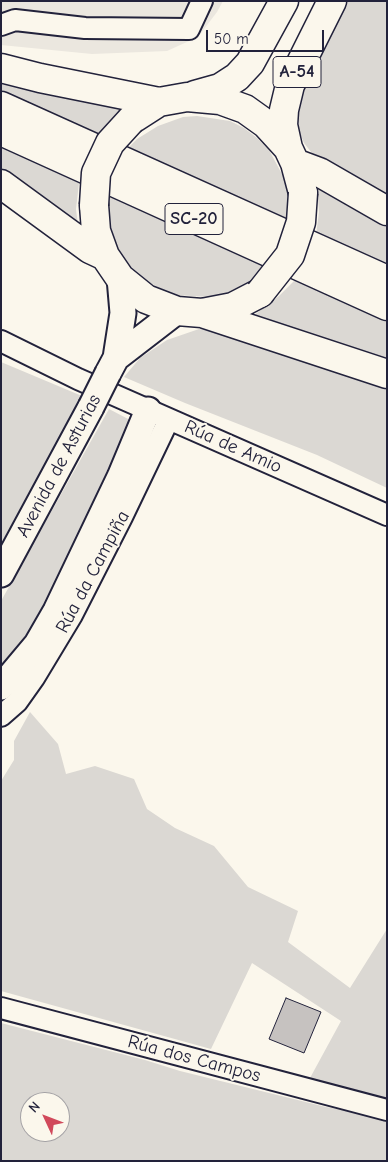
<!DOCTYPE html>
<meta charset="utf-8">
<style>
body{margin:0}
#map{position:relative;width:388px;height:1162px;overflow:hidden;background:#fbf7ec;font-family:"Comic Neue",sans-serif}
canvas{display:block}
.frame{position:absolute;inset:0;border:2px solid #22223b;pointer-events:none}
.north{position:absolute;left:20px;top:1092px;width:50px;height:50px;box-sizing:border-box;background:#fbf7ec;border:1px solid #a4a2a5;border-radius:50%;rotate:313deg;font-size:14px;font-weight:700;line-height:20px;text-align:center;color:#22223b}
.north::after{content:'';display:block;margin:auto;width:18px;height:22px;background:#d1495b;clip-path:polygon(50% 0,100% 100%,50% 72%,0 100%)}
.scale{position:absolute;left:206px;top:30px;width:118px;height:22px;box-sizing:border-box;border:2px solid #22223b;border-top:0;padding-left:6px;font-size:15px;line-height:18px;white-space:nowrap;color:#22223b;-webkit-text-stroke:4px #fbf7ec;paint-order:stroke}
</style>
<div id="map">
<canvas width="388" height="1162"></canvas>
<div class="frame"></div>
<div class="north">N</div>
<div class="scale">50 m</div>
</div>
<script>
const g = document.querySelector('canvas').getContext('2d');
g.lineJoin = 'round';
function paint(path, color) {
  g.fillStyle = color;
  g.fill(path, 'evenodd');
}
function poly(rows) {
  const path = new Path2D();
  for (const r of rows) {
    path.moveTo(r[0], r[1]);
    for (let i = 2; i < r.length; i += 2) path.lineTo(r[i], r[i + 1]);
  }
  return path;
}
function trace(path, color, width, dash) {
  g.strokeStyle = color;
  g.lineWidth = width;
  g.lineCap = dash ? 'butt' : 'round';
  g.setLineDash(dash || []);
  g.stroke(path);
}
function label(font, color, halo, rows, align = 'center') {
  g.font = font + ' "Comic Neue",sans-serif';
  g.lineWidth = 4;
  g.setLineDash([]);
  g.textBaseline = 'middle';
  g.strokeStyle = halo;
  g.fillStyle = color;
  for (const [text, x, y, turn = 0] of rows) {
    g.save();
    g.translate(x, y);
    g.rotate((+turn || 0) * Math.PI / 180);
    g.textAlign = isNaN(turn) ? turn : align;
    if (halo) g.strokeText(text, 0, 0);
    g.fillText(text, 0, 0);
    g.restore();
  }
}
const built = poly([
 [1,1,223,1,217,12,198,37,167,51,92,54,1,45]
]);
const green = poly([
 [348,1,387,1,387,201,315,157,304,143,299,131,296,118,301,89],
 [1,74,129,105,98,139,1,93],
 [197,116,230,121,244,128,257,138,269,150,283,176,288,192,289,206,287,225,126,150,137,139,158,126,183,117],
 [1,146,79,183,76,209,78,225,1,172],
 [317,186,387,227,387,269,316,235,319,212],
 [106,190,266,267,250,282,229,294,209,297,175,295,159,288,147,281,129,267,114,243,106,212],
 [296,279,342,302,387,322,387,359,253,316,279,296],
 [199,329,224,332,387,390,387,488,317,455,185,403,124,377,140,358,167,340],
 [1,362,82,396,1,544],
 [109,409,132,421,51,603,1,674,1,601],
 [30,712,58,744,66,774,95,766,134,779,147,809,175,828,214,846,248,887,298,911,288,942,350,988,387,929,387,1098,310,1078,341,1021,252,963,211,1049,1,991,1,781,14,760,14,741],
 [1,1023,145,1060,180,1071,326,1107,387,1118,387,1161,1,1161],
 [30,1102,60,1102,60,1132,30,1132]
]);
const building = poly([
 [286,998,321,1012,304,1053,269,1039,286,998]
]);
const minor = poly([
 [1,25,15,20,85,28,189,29,202,1],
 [1,341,78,379,387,515],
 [1,716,17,702,34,678,72,615,122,517,169,419],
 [1,1008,387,1110]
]);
const major = poly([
 [116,358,177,311],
 [108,373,116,358,123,313,120,278],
 [1,574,91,407],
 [1,687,37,644,56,611,120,477,148,410]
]);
const highway = poly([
 [1,68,40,78,159,102],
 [195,95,220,88,237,77,250,63,284,1],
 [1,106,387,280],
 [131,120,159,102,187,97,220,100,245,109,266,124,288,148,295,163,303,193],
 [1,131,387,306],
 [288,148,283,125,284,110,290,85,332,1],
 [295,163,319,172,387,211],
 [1,184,90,249,105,256],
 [94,205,96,231,105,256,120,278,146,299,177,311,202,313,233,307,260,293],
 [205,314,387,374]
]);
const majorBridge = poly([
 [91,407,108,373]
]);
const highwayBridge = poly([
 [94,205,96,173,110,143,131,120],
 [260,293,290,255,301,222,303,193]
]);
const shields = [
 [297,72,48],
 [194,219,58]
];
const shieldNames = [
 ["A-54",297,72],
 ["SC-20",194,219]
];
const streetNames = [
 ["Rúa de Amio",233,447,24],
 ["Avenida de Asturias",59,466,-62],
 ["Rúa da Campiña",93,572,-62],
 ["Rúa dos Campos",194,1059,15]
];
paint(built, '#ebe7df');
paint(green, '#dbd8d3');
paint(building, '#c6c2c0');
trace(building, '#22223b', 1);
trace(minor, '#22223b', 24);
trace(major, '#22223b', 29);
trace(highway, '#22223b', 31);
trace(minor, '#fbf7ec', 20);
trace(major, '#fbf7ec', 25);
trace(highway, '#fbf7ec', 28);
trace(majorBridge, '#22223b', 29, []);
trace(highwayBridge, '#22223b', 31, []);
trace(majorBridge, '#fbf7ec', 25);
trace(highwayBridge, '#fbf7ec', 28);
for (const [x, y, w] of shields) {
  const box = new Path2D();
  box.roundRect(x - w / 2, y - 15.5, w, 31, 4);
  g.fillStyle = '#fbf7ec';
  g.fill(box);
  trace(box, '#22223b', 1);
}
label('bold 18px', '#22223b', null, shieldNames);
label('19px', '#22223b', '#fbf7ec', streetNames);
</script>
